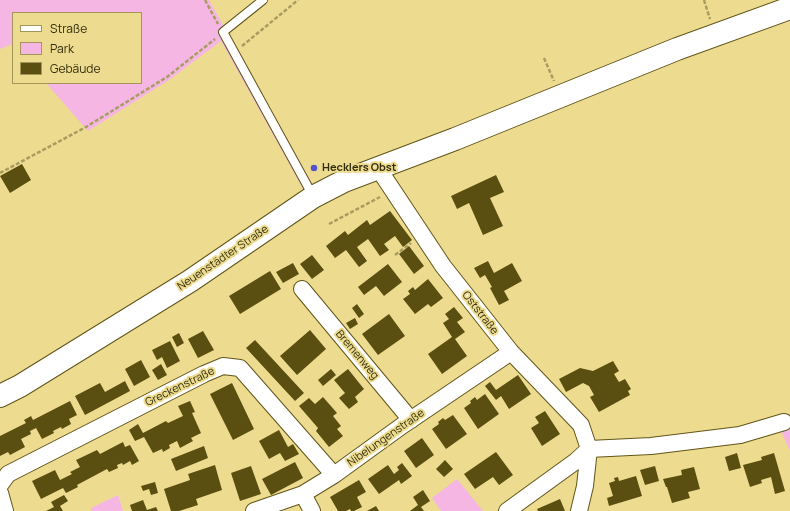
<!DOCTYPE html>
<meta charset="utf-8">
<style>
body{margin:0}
#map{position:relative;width:790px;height:511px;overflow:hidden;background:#eddc90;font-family:Manrope,sans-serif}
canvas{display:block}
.legend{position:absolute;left:12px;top:12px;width:130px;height:72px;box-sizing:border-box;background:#eddc90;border:1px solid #a3965b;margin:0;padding:5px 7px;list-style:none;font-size:12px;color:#332d0c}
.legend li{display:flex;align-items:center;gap:8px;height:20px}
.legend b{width:20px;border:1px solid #a3965b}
</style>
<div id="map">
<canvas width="790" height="511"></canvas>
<ul class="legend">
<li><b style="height:5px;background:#fff"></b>Straße</li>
<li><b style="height:11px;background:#f5b6e3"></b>Park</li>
<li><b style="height:11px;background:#5a4e11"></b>Gebäude</li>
</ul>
</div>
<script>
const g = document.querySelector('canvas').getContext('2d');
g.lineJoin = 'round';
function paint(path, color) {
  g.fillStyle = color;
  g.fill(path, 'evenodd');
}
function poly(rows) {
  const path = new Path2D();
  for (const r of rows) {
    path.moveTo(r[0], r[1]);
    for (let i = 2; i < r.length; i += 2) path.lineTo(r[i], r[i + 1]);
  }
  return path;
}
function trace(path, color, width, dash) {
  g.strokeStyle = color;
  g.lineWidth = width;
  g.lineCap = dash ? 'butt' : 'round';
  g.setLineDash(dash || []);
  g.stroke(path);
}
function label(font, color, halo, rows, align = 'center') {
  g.font = font + ' Manrope,sans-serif';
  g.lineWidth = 4;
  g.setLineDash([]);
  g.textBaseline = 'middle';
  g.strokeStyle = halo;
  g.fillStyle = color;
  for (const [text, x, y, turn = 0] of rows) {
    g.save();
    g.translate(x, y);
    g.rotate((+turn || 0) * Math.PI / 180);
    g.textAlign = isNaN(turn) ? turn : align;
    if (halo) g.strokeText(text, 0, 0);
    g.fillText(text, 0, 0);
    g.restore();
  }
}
const green = poly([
 [0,0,209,0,317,192,308,198,221,41,169,80,88,131,46,83,141,83,141,13,13,13,13,45,12,44,0,49],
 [778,424,790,427,790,451],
 [457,479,483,511,441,511,432,498],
 [118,495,123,511,91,511,91,508]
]);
const building = poly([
 [22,164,31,180,10,193,0,176],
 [496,175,504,192,490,198,503,226,483,235,469,203,457,209,451,196],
 [390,211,412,240,403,247,395,236,384,244,389,250,380,256,368,239,357,247,367,261,359,267,346,250,335,258,326,246,345,231,348,235,367,220,370,225],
 [409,246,424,266,414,274,399,254],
 [312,255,324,270,312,279,300,264],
 [488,261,494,273,512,263,522,281,504,291,509,300,499,305,490,288,492,287,485,275,480,278,474,268],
 [293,263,299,274,283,283,276,272],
 [388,264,402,282,384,296,376,286,364,295,358,287],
 [270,271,281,289,240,314,229,296],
 [428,279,443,298,431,307,428,304,415,314,403,299,410,294,408,291,413,287,415,290],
 [357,304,364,314,359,318,352,308],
 [454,307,463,318,457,322,465,332,455,339,467,356,442,374,428,354,452,337,443,323,449,319,445,314],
 [389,314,405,336,378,355,362,334],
 [355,318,358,324,350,329,346,323],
 [310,330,326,349,297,375,280,356],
 [203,331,214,350,198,358,188,339],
 [179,333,184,343,177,347,172,337],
 [255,340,304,393,295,401,246,348],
 [170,341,180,361,167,368,162,357,157,360,152,350],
 [141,360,150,377,134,386,125,369],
 [613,361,619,371,614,374,619,382,625,379,631,389,628,391,630,395,599,412,590,397,594,395,589,386,583,383,566,392,559,379,580,368,593,371],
 [161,364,167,375,158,380,152,370],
 [331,369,336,375,323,386,318,380],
 [348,369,364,389,355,397,358,402,349,409,339,398,345,393,334,380],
 [518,375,531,394,509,409,501,396,496,400,485,386,490,382,496,390],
 [125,381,130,391,85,415,75,396,100,383,105,392],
 [232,383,254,429,233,440,210,394],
 [485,394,499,414,478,429,464,408,471,403,470,401,475,397,477,400],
 [323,397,337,413,333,416,341,426,337,429,343,436,329,447,316,431,318,428,299,406,309,398,315,404],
 [70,401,77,415,69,419,71,424,62,429,61,427,53,431,54,433,42,439,36,428,30,431,31,434,21,439,25,447,10,455,8,452,0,456,0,436,26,423,24,420,31,416,33,420],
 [190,401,195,412,192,413,201,433,191,438,193,441,180,448,177,441,169,445,170,448,163,452,162,449,153,453,144,437,135,441,129,430,138,424,143,433,166,421,168,423,183,416,178,406],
 [545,411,560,434,542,446,531,428,539,423,535,417],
 [453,415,467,434,446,449,432,429,439,424,438,422,443,418,445,420],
 [279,430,288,447,293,444,299,454,285,461,280,453,269,459,259,441],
 [422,438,434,455,416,468,404,451],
 [123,442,125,447,130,445,139,461,132,465,130,461,123,465,122,463,117,465,118,468,109,472,107,469,77,485,78,487,66,493,63,488,41,499,32,481,55,470,60,480,72,474,70,472,80,467,76,460,97,450,100,454],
 [204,446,208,458,176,471,171,459],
 [496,452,513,475,499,485,493,477,475,489,464,474],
 [737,453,741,468,729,471,725,457],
 [774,453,785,491,775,494,771,477,761,480,762,483,750,487,743,465,762,460,761,457],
 [445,460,453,469,444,477,436,469],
 [295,462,303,478,271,495,262,479],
 [402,463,412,476,401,484,399,480,379,494,368,479,388,465,394,474,399,470,397,467],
 [215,465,222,490,196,499,198,505,179,511,171,511,164,489,190,480,188,474],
 [251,466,261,494,240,501,231,473],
 [655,466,659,481,645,485,640,470],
 [694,467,700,489,688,492,690,498,672,503,667,487,666,487,663,479,682,475,681,470],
 [636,476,642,496,609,506,607,498,613,496,609,483,615,481,614,478,618,477,619,481],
 [359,480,366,492,357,497,362,507,354,511,351,511,350,509,346,511,338,511,330,497],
 [155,482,158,493,151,495,149,489,143,491,141,486],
 [423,490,430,501,421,507,424,511,410,511,418,505,413,497],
 [64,495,68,501,60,506,63,511,46,511,54,507,51,502],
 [560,499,565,511,538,511,537,509],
 [143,500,147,510,156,507,158,511,132,511,130,505],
 [376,506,379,511,367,511]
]);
const path = poly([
 [205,0,218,24],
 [704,0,710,19],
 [242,46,298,0],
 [544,58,554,81],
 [0,173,86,127,167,77,215,39],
 [329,224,380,197],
 [395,255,411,243]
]);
const service = poly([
 [263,0,223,32,313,196]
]);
const minor = poly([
 [378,168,443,266,511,352,581,425,589,449,585,486,579,511],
 [302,289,411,420],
 [0,485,8,474,204,374,223,366,240,368,334,475],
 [0,493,5,511],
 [303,494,312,511],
 [254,511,303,494,334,475,403,425,511,352],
 [507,511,576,461,589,449,651,446,740,435,784,422]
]);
const secondary = poly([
 [0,396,20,386,190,281,313,197,344,181,455,139,677,49,790,8]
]);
const markers = [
 [314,168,4,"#5354cb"]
];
const poiNames = [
 ["Hecklers Obst",322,168]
];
const streetNames = [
 ["Neuenstädter Straße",223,258,-34],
 ["Oststraße",480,313,52],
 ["Bremenweg",357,355,50],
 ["Greckenstraße",180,387,-26],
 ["Nibelungenstraße",386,438,-35]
];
paint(green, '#f5b6e3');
paint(building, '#5a4e11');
trace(service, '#61551a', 10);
trace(minor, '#61551a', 18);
trace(secondary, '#61551a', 24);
trace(path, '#a99c60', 2.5, [4, 2]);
trace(service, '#fff', 8);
trace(minor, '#fff', 16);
trace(secondary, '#fff', 22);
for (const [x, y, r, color] of markers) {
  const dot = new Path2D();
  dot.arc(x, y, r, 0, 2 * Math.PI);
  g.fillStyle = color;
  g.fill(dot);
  trace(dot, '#eddc90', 1.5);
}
label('bold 11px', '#332d0c', '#eddc90', poiNames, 'left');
label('11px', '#332d0c', '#eddc90', streetNames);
</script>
